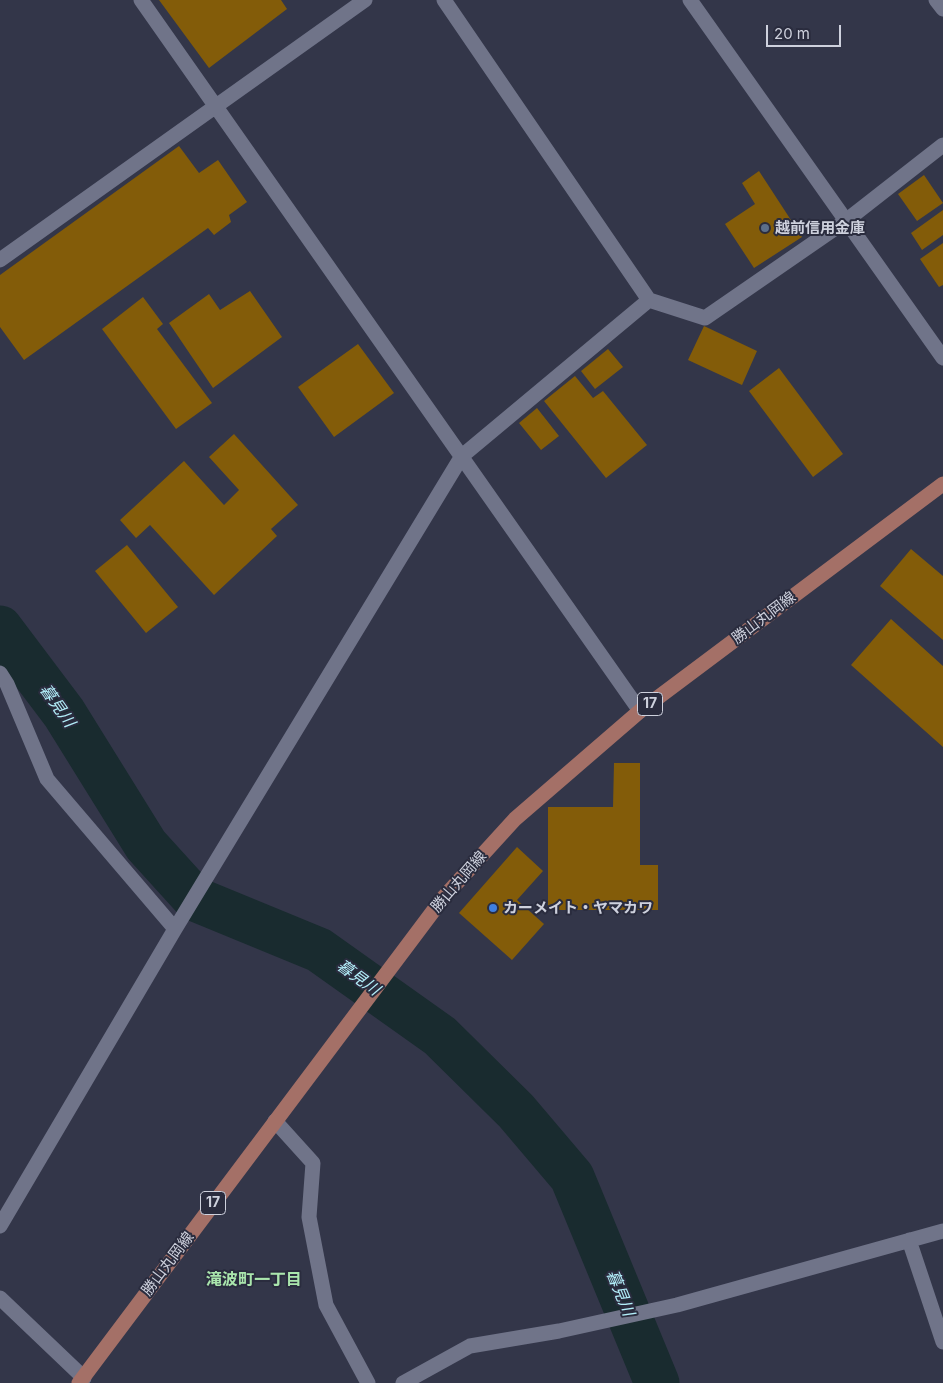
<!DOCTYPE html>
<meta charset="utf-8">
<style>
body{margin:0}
#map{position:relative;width:943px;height:1383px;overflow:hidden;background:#333649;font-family:Inter,sans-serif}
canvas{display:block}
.scale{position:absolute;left:766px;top:25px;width:75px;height:22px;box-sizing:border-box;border:2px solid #ced1dd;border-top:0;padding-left:6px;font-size:15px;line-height:18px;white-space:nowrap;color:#ced1dd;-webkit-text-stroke:4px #2a2c3e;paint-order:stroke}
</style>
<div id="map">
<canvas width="943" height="1383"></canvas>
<div class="scale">20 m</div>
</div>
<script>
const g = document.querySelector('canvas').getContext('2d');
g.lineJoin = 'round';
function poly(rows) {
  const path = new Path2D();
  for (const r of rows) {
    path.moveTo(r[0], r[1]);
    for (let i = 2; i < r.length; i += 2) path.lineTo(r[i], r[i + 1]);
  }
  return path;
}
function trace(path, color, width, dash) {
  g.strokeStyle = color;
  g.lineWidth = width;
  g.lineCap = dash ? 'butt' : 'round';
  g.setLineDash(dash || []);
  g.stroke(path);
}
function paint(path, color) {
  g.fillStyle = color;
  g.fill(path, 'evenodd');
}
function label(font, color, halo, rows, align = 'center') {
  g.font = font + ' Inter,"Noto Sans JP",sans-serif';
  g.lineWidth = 4;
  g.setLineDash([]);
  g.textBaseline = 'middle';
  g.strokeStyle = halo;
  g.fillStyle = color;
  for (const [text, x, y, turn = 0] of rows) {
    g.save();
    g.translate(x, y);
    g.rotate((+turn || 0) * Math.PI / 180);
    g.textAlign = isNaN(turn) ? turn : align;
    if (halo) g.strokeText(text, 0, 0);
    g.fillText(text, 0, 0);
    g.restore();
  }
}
const river = poly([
 [0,628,64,713,146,845,195,899,319,950,440,1036,516,1111,572,1177,657,1383]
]);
const building = poly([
 [159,0,281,0,287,9,209,68],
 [179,146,199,173,218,160,247,202,229,215,231,222,214,235,208,228,24,360,0,327,0,275],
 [759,171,802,237,754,268,725,224,755,204,742,183],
 [924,175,943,203,917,221,898,194],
 [943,210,943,235,922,250,911,233],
 [943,243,943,285,939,287,920,259],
 [250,291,282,337,213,388,169,323,209,294,220,310],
 [143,297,163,324,157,329,212,403,176,429,102,329],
 [704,326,757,351,742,385,688,360],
 [358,344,394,393,334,437,298,387],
 [608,349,623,367,595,389,581,371],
 [779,368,843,454,813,477,749,391],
 [575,376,593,398,603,391,647,445,606,478,544,401],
 [537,408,559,436,541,450,519,423],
 [234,434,298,505,271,529,277,536,214,595,150,525,136,538,120,520,184,461,224,505,239,490,209,457],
 [127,545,178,607,146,633,95,571],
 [911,549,943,576,943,640,880,586],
 [891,619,943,666,943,747,851,665],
 [614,763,640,763,640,865,658,865,658,910,548,910,548,807,613,807],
 [517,847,543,871,517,900,544,924,512,960,459,913]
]);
const street = poly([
 [141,0,640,711],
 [444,0,649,300],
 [936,0,943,9],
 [0,260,365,0],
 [0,673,7,684,47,779,175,929],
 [275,1121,313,1163,309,1217,326,1305,368,1383],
 [0,1226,175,929,462,456,649,300,705,318,847,220,943,145],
 [909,1240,943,1342],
 [0,1298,84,1378],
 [403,1383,470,1346,559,1331,677,1305,943,1231]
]);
const secondary = poly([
 [690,0,943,358]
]);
const primary = poly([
 [79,1383,443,898,515,819,640,711,943,484]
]);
const markers = [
 [765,228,5,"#5c6f8a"],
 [493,908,5,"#3f7fe0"]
];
const shields = [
 [650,704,25],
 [213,1203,25]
];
const shieldNames = [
 ["17",650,704],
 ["17",213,1203]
];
const poiNames = [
 ["越前信用金庫",775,228],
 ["カーメイト・ヤマカワ",503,908]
];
const streetNames = [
 ["勝山丸岡線",764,618,-37],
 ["勝山丸岡線",459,882,-49],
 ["勝山丸岡線",168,1264,-53]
];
const waterNames = [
 ["暮見川",57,706,55],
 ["暮見川",358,978,36],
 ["暮見川",620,1293,68]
];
const neighbourhoodNames = [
 ["滝波町一丁目",254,1280]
];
trace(river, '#192b2f', 45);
paint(building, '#835c09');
trace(street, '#707489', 15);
trace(secondary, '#707489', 15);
trace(primary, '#a47067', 15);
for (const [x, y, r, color] of markers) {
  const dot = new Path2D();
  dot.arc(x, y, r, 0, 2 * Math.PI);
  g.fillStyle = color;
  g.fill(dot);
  trace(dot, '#2a2c3e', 2);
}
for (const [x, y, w] of shields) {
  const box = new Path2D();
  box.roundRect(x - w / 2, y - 11.5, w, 23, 4);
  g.fillStyle = '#2a2c3e';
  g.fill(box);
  trace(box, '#ced1dd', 1);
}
label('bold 14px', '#ced1dd', null, shieldNames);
label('bold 15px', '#ced1dd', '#2a2c3e', poiNames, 'left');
label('15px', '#ced1dd', '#2a2c3e', streetNames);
label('italic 16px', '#b2eef9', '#2a2c3e', waterNames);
label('bold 16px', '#aae6ad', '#2a2c3e', neighbourhoodNames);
</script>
